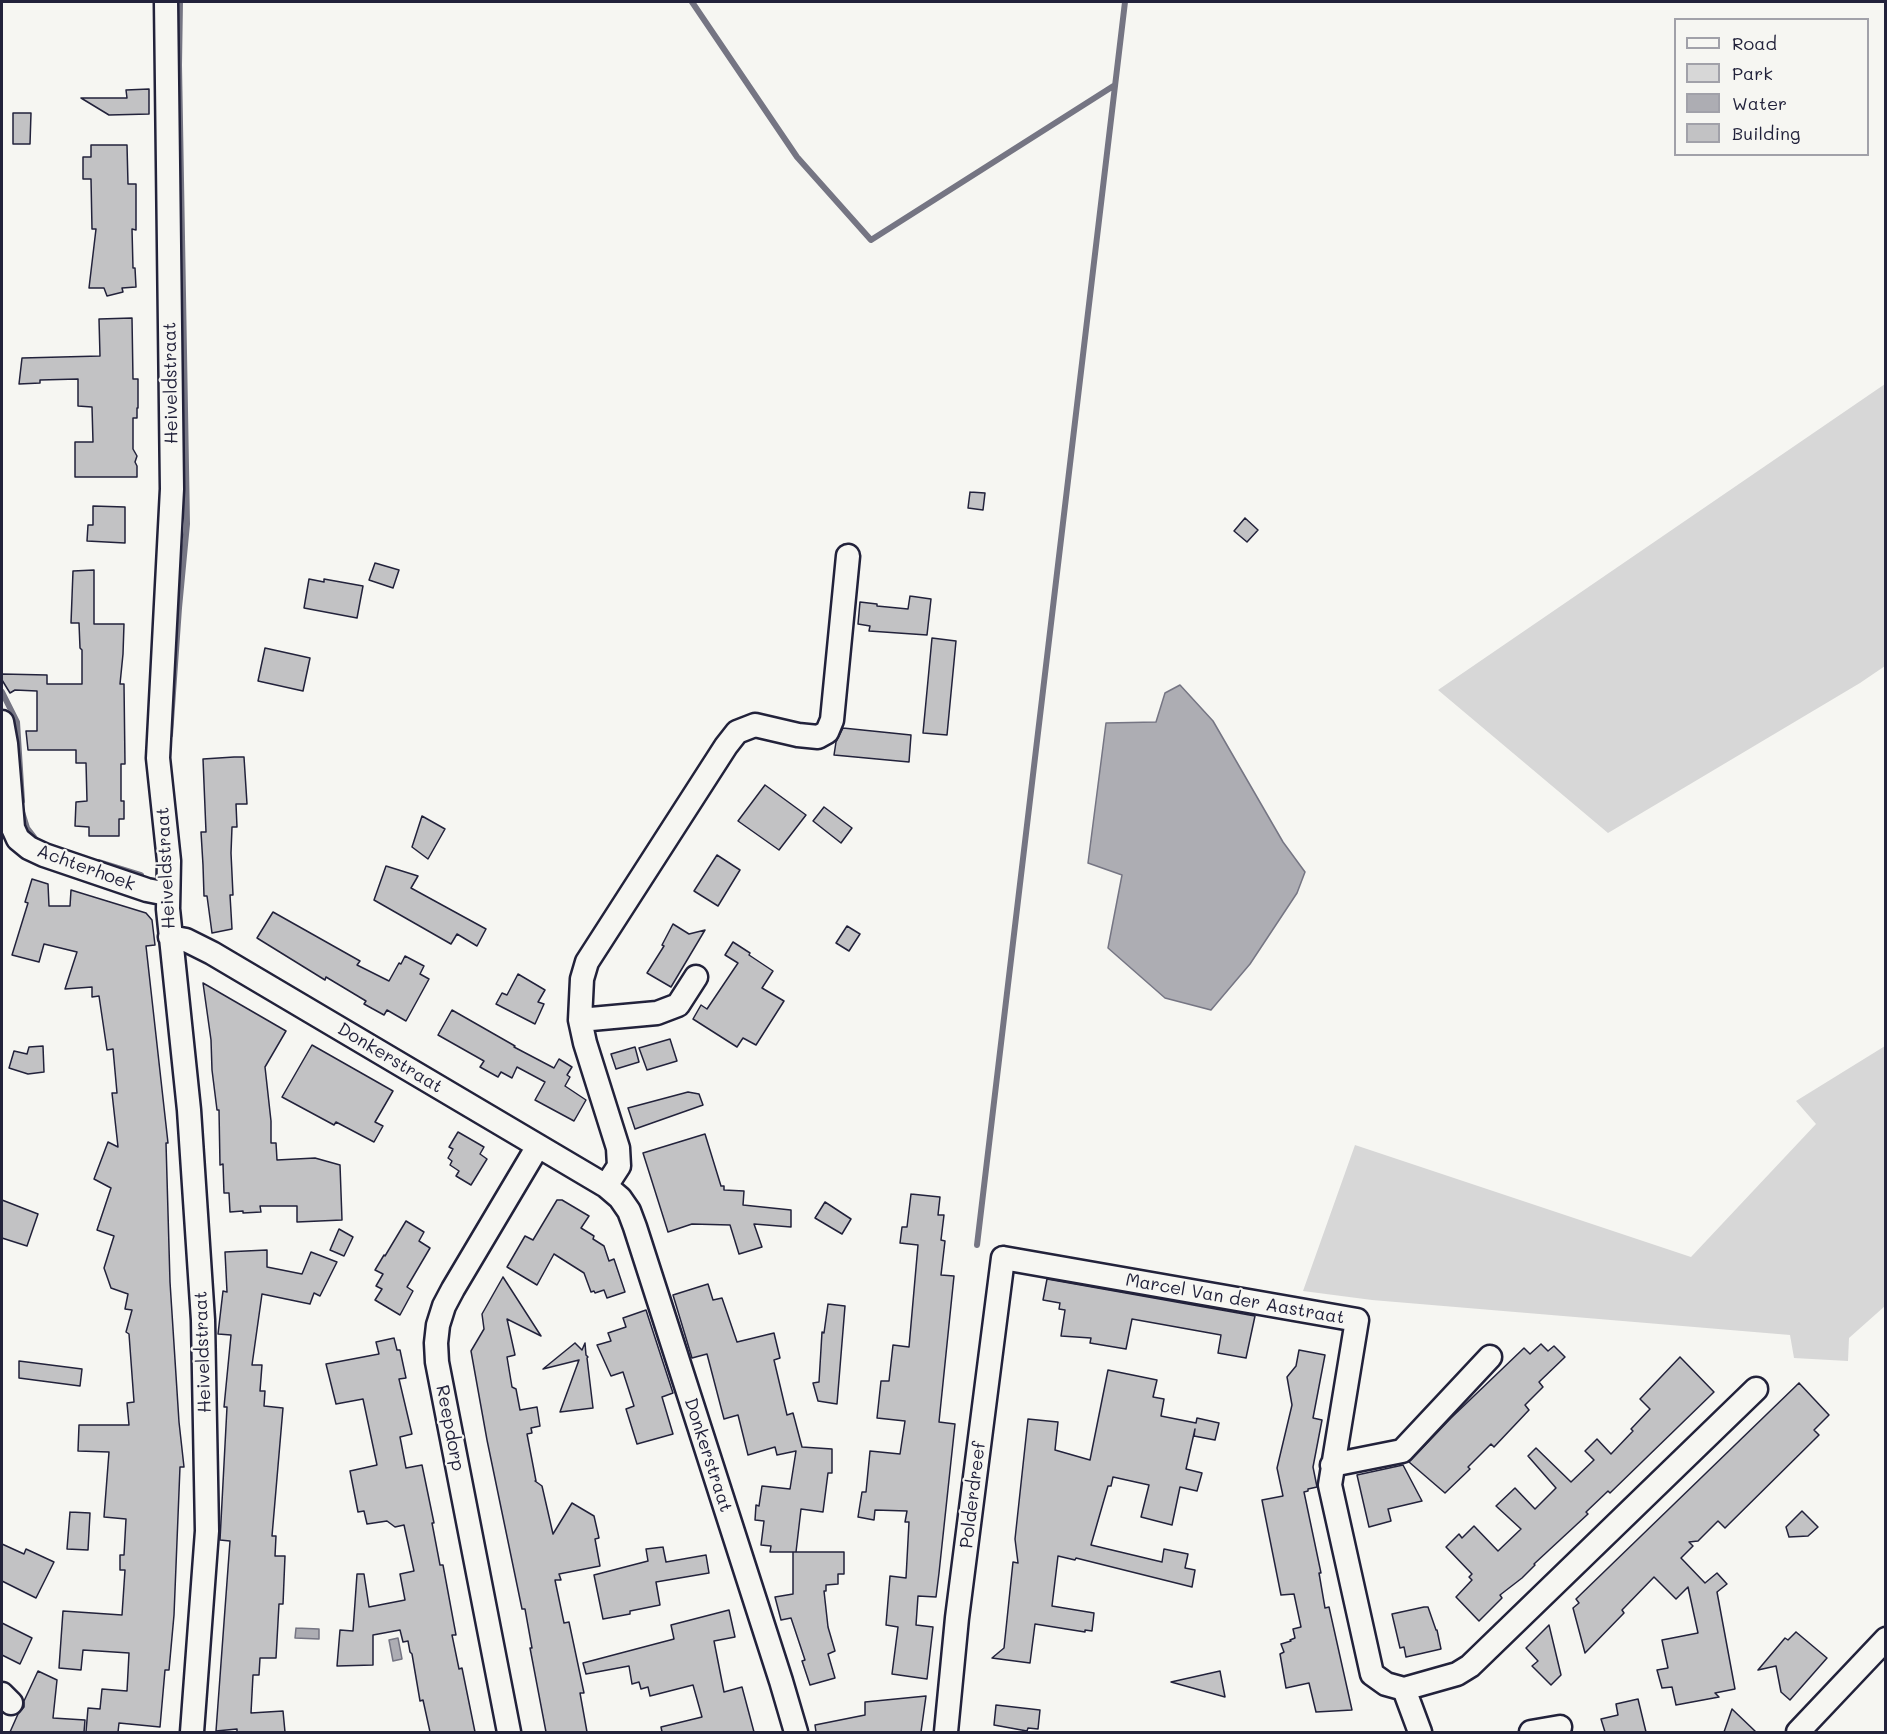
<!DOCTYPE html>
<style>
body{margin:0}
#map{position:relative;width:1887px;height:1734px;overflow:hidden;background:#f6f6f2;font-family:Mali,sans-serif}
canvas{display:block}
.frame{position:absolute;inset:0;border:3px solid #22223b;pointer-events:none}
.legend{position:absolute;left:1674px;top:18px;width:195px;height:138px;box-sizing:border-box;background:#f6f6f2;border:2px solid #a1a1a9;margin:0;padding:8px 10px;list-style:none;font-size:18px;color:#22223b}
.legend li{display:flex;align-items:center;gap:12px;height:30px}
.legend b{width:30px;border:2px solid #a1a1a9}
</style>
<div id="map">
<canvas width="1887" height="1734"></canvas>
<div class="frame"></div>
<ul class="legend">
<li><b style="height:8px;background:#f6f6f2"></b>Road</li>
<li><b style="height:16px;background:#d7d7d7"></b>Park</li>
<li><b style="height:16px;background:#adadb3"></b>Water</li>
<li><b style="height:16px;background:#c2c2c4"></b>Building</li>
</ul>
</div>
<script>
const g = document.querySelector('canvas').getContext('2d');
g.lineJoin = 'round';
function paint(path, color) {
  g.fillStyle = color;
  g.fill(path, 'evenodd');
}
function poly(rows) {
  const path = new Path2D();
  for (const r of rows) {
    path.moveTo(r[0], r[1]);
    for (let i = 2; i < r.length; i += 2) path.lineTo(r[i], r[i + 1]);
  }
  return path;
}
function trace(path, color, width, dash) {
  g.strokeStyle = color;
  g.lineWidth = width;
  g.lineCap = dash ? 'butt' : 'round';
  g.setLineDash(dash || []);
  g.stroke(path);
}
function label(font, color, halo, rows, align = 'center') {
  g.font = font + ' Mali,sans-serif';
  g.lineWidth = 4.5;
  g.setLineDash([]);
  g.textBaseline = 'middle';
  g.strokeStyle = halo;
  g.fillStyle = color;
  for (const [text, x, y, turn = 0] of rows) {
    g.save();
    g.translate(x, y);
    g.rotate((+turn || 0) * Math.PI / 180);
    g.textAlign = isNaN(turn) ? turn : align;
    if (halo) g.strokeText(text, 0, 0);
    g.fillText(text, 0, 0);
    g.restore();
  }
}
const green = poly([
 [1885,384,1885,666,1860,683,1608,833,1438,690],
 [1885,1046,1885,1306,1849,1338,1848,1361,1794,1358,1790,1335,1372,1300,1303,1291,1355,1145,1691,1257,1816,1124,1796,1101]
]);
const water = poly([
 [1180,685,1213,721,1283,842,1305,872,1297,893,1250,964,1211,1010,1165,998,1108,948,1122,875,1088,863,1106,723,1156,722,1165,693,1180,685],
 [296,1628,319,1629,319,1639,295,1638,296,1628],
 [398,1638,402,1659,393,1661,389,1640,398,1638]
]);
const stream = poly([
 [692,2,797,157,871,240,1115,85],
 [2,692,17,722,22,801],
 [170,735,179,608,187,524,179,65,180,2],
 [22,812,27,828,37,841,41,843],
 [99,862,141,875],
 [977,1245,1125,2]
]);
const building = poly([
 [149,89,149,114,109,115,81,98,127,98,126,90,149,89],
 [13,113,31,113,30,144,13,144,13,113],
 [91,145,127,145,128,184,136,184,136,230,132,229,133,268,135,268,136,287,122,288,123,292,107,296,104,288,89,288,96,229,92,229,91,179,83,179,83,157,91,157,91,145],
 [132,318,133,379,138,379,138,408,137,408,137,418,133,418,133,449,137,456,135,462,137,466,137,477,75,477,75,442,93,442,92,407,78,406,78,379,40,380,40,383,19,384,22,358,100,356,99,319,132,318],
 [970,492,985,493,983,510,968,508,970,492],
 [93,506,125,507,125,543,87,541,88,525,93,525,93,506],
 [1245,518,1258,530,1247,542,1234,531,1245,518],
 [375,563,399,570,393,588,369,580,375,563],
 [94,570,94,624,124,624,123,654,120,684,124,684,125,764,121,764,121,801,124,801,124,819,119,819,119,836,89,836,89,827,75,826,76,802,87,801,86,763,76,763,76,750,28,750,26,731,37,731,37,691,15,690,10,693,2,680,2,674,47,675,47,684,82,684,82,650,80,648,79,623,71,623,73,571,94,570],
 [309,579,324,582,324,579,363,586,357,618,304,608,309,579],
 [910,596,931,599,927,635,869,631,870,626,858,624,860,602,877,604,877,606,908,609,910,596],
 [932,638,956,641,947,735,923,733,932,638],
 [265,648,310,658,303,691,258,681,265,648],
 [843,728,911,735,909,762,834,755,836,742,843,728],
 [234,757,244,757,247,804,236,804,237,827,232,827,231,853,233,895,230,895,232,929,212,933,207,896,204,896,203,865,201,832,206,832,203,759,234,757],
 [765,785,806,815,779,850,738,821,765,785],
 [824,807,852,828,841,843,813,821,824,807],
 [422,816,445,829,428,859,412,847,422,816],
 [717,855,740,870,718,906,694,891,717,855],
 [386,866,418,876,411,888,486,929,477,946,457,934,451,944,374,900,386,866],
 [32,879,48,884,49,906,70,906,71,890,146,913,152,920,155,945,146,946,168,1143,166,1143,170,1282,179,1422,184,1467,180,1467,174,1615,169,1670,165,1670,160,1727,119,1723,118,1732,86,1732,88,1708,100,1709,102,1689,127,1691,129,1653,83,1650,81,1670,59,1668,63,1611,122,1615,125,1570,120,1570,120,1555,124,1555,126,1519,104,1517,109,1452,78,1451,79,1425,129,1425,127,1403,134,1402,129,1334,126,1332,132,1310,125,1309,128,1294,111,1288,104,1268,114,1236,97,1230,111,1188,94,1179,108,1142,118,1147,112,1093,117,1093,113,1049,107,1050,99,996,92,997,92,987,65,989,77,952,44,944,39,962,12,955,28,903,25,902,32,879],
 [273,912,360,961,357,965,389,981,399,963,401,964,405,956,424,966,420,974,429,979,406,1021,387,1010,384,1015,364,1004,366,1001,326,977,325,980,257,938,273,912],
 [673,924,689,934,705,930,671,987,647,973,664,946,662,945,673,924],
 [847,926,860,934,849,951,836,943,847,926],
 [733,942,750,953,749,955,773,971,762,988,784,1001,756,1045,743,1038,737,1047,693,1019,701,1005,707,1009,738,963,725,955,733,942],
 [518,974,545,990,538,1002,544,1004,535,1024,496,1004,502,993,507,995,518,974],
 [203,983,286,1031,265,1067,271,1121,271,1143,276,1143,277,1160,315,1158,340,1165,342,1220,297,1222,297,1206,260,1206,261,1212,243,1213,243,1211,230,1212,229,1193,224,1193,223,1164,220,1165,219,1110,217,1110,212,1070,211,1040,203,983],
 [452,1010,515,1046,514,1047,554,1068,559,1059,572,1067,567,1075,570,1077,565,1086,586,1100,574,1121,535,1100,545,1082,517,1067,512,1078,501,1072,498,1077,480,1067,484,1061,438,1035,452,1010],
 [670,1039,677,1061,647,1070,639,1048,670,1039],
 [312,1045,393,1091,375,1122,383,1126,374,1142,336,1122,334,1125,282,1097,312,1045],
 [43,1046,44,1072,28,1074,9,1068,14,1051,27,1054,29,1047,43,1046],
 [635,1047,639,1062,616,1069,611,1054,635,1047],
 [688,1092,699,1094,703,1105,635,1129,628,1108,688,1092],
 [458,1132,484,1147,480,1154,487,1159,471,1185,456,1176,459,1171,450,1165,452,1161,448,1158,453,1149,449,1147,458,1132],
 [705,1134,721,1186,724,1186,724,1190,744,1191,743,1205,791,1210,791,1227,754,1224,762,1247,739,1254,730,1225,692,1224,668,1232,643,1153,705,1134],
 [911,1194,940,1197,938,1215,944,1215,941,1240,945,1241,941,1275,954,1276,939,1422,955,1424,939,1573,936,1597,918,1596,916,1625,933,1627,927,1679,892,1674,898,1627,886,1625,890,1576,906,1578,909,1522,905,1522,907,1511,875,1510,874,1520,858,1517,862,1492,866,1492,870,1451,900,1454,905,1421,877,1418,881,1381,889,1381,893,1345,909,1347,918,1245,900,1243,902,1227,907,1227,911,1194],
 [2,1200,38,1214,27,1246,2,1238,2,1200],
 [557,1200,562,1200,589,1216,581,1228,594,1236,593,1239,604,1246,609,1261,614,1259,625,1292,607,1298,604,1290,595,1293,594,1291,591,1292,584,1273,554,1254,537,1285,507,1267,525,1236,533,1240,557,1200],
 [825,1202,851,1219,842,1234,815,1218,825,1202],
 [406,1221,424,1232,419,1241,430,1248,407,1287,413,1291,400,1315,375,1300,382,1289,376,1286,383,1274,375,1270,384,1255,385,1256,406,1221],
 [339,1229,353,1237,344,1256,330,1250,339,1229],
 [267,1250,267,1267,302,1274,311,1252,337,1262,320,1296,314,1293,310,1304,262,1294,252,1365,262,1365,260,1391,265,1391,264,1406,283,1408,272,1536,276,1536,275,1556,285,1556,283,1604,279,1604,276,1658,260,1658,259,1675,253,1675,251,1713,283,1711,285,1732,237,1732,237,1729,216,1731,230,1541,220,1540,227,1407,224,1407,231,1335,218,1334,223,1291,227,1292,225,1252,267,1250],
 [503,1277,541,1336,507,1319,515,1355,507,1357,512,1387,516,1389,520,1410,537,1407,540,1426,531,1428,532,1433,527,1434,536,1481,535,1481,542,1486,553,1534,572,1503,594,1516,599,1538,595,1539,600,1566,559,1574,561,1580,555,1580,564,1623,569,1622,584,1693,580,1693,587,1732,546,1732,530,1648,532,1648,525,1609,522,1609,487,1440,471,1351,484,1329,482,1314,503,1277],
 [1047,1279,1255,1316,1246,1358,1218,1353,1221,1335,1132,1319,1126,1349,1090,1343,1091,1338,1061,1336,1065,1310,1059,1309,1060,1303,1043,1300,1047,1279],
 [708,1284,713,1300,722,1298,737,1342,774,1333,780,1358,774,1360,787,1415,793,1413,802,1447,832,1449,832,1473,828,1473,823,1512,801,1509,796,1552,770,1552,771,1546,761,1545,764,1521,755,1520,756,1505,759,1506,762,1486,790,1489,796,1451,777,1455,775,1447,748,1455,738,1415,724,1419,707,1354,692,1358,673,1295,708,1284],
 [828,1304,845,1306,837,1404,818,1401,813,1383,819,1382,822,1332,824,1333,828,1304],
 [646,1310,673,1393,662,1397,673,1434,637,1444,626,1409,634,1406,623,1372,611,1376,597,1345,611,1341,608,1333,626,1327,623,1318,646,1310],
 [394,1338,397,1350,400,1350,406,1378,399,1379,412,1434,400,1437,406,1468,422,1465,434,1523,432,1523,440,1565,443,1565,456,1635,452,1635,459,1669,462,1668,475,1732,430,1732,423,1700,420,1701,412,1654,410,1652,408,1641,403,1642,400,1630,373,1635,373,1665,337,1666,340,1630,353,1631,357,1574,364,1574,369,1607,405,1600,400,1574,414,1571,404,1525,395,1527,387,1521,367,1524,364,1511,358,1512,350,1471,377,1465,363,1399,336,1404,326,1364,379,1354,376,1342,394,1338],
 [575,1343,582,1350,585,1343,586,1355,588,1357,587,1358,593,1408,560,1412,579,1360,543,1369,575,1343],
 [1541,1344,1548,1351,1554,1346,1565,1357,1539,1382,1543,1387,1525,1405,1529,1410,1494,1447,1491,1444,1468,1467,1470,1469,1445,1493,1409,1462,1451,1418,1524,1348,1530,1354,1541,1344],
 [1299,1350,1325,1355,1313,1418,1322,1420,1313,1467,1317,1487,1308,1489,1308,1491,1304,1492,1321,1573,1319,1573,1325,1608,1329,1607,1352,1710,1316,1712,1309,1683,1286,1688,1280,1654,1284,1652,1281,1644,1291,1641,1290,1640,1295,1638,1293,1629,1301,1627,1294,1594,1281,1595,1262,1500,1283,1496,1277,1468,1292,1405,1287,1377,1296,1366,1299,1350],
 [1680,1357,1714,1392,1610,1493,1608,1491,1586,1512,1588,1514,1534,1564,1535,1565,1522,1578,1500,1595,1502,1598,1479,1621,1456,1597,1472,1580,1469,1577,1472,1574,1446,1547,1459,1534,1462,1538,1474,1526,1498,1551,1521,1529,1496,1506,1515,1488,1535,1509,1556,1488,1528,1456,1536,1448,1571,1482,1594,1460,1585,1451,1597,1439,1611,1454,1633,1431,1631,1429,1650,1409,1640,1399,1680,1357],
 [19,1361,82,1369,80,1386,19,1378,19,1361],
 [1108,1370,1157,1380,1153,1397,1164,1399,1161,1416,1196,1423,1197,1418,1219,1423,1215,1440,1194,1436,1195,1429,1186,1469,1202,1473,1197,1491,1180,1487,1172,1525,1141,1517,1149,1485,1113,1477,1111,1486,1108,1486,1091,1545,1162,1562,1164,1549,1188,1554,1185,1568,1195,1570,1192,1587,1076,1558,1075,1560,1058,1556,1052,1606,1094,1613,1092,1631,1085,1630,1085,1632,1035,1624,1030,1663,992,1658,1004,1648,1013,1562,1018,1563,1015,1539,1028,1419,1058,1422,1055,1450,1090,1460,1108,1370],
 [1799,1383,1829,1415,1814,1430,1819,1435,1725,1528,1718,1521,1698,1541,1689,1542,1693,1546,1681,1558,1705,1583,1717,1573,1727,1584,1717,1592,1735,1689,1715,1693,1719,1697,1676,1705,1672,1687,1662,1688,1657,1670,1668,1668,1662,1640,1698,1633,1688,1587,1676,1599,1654,1577,1622,1610,1624,1613,1585,1653,1573,1608,1579,1603,1576,1599,1799,1383],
 [1403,1465,1422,1501,1388,1509,1391,1521,1369,1527,1357,1475,1403,1465],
 [1802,1511,1818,1527,1808,1536,1789,1537,1786,1527,1802,1511],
 [70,1512,90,1513,88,1550,67,1549,70,1512],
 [2,1544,24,1554,26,1549,54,1562,36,1598,2,1581,2,1544],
 [663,1547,666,1562,706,1555,709,1573,656,1582,660,1605,630,1611,630,1614,603,1619,594,1575,648,1561,646,1549,663,1547],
 [793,1552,844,1552,844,1574,838,1574,838,1584,826,1585,826,1591,824,1591,828,1627,835,1651,828,1654,835,1678,810,1685,802,1661,805,1660,791,1618,781,1620,775,1597,793,1594,793,1552],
 [1424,1607,1428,1607,1436,1630,1437,1630,1441,1649,1406,1657,1404,1647,1400,1648,1392,1614,1424,1607],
 [729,1610,735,1637,714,1641,724,1692,742,1687,754,1732,662,1732,661,1727,702,1717,693,1685,650,1696,648,1687,641,1689,639,1682,632,1684,629,1666,586,1674,583,1663,674,1639,671,1625,729,1610],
 [2,1623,32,1638,20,1664,2,1655,2,1623],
 [1549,1625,1561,1675,1551,1685,1532,1666,1538,1661,1526,1648,1549,1625],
 [1796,1632,1827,1658,1790,1700,1781,1692,1776,1666,1758,1670,1785,1638,1788,1640,1796,1632],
 [38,1671,57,1680,53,1718,85,1720,84,1732,10,1732,18,1714,24,1707,24,1701,38,1671],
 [1220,1671,1225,1697,1171,1682,1220,1671],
 [926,1696,921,1732,816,1732,815,1725,865,1715,865,1702,926,1696],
 [1638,1699,1646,1732,1605,1732,1601,1719,1618,1715,1616,1704,1638,1699],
 [996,1705,1040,1710,1038,1729,1028,1728,1027,1731,994,1725,996,1705],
 [1732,1709,1756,1732,1724,1732,1732,1709]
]);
const minor = poly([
 [166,2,172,489,158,758,169,861,168,909,189,1110,203,1320,207,1531,192,1732],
 [2,722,6,744,13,828,18,839,29,848,44,855,147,890,167,894],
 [170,937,186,940,212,953,606,1186,620,1198,629,1211,635,1227,781,1681,796,1732],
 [580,1020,657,1013,678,1005,696,977],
 [606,1186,619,1166,618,1148,585,1043,580,1020,582,979,587,962,726,746,737,732,755,725,798,735,818,737,827,732,832,720,848,556],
 [1332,1465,1402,1451,1490,1357],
 [1404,1689,1420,1732],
 [2,1694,11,1703],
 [509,1732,437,1362,436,1343,438,1325,444,1306,453,1289,538,1146],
 [946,1732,957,1618,1003,1258,1357,1320,1330,1485,1372,1674,1386,1684,1404,1689,1457,1674,1470,1666,1756,1389],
 [1531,1732,1560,1727],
 [1798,1732,1886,1639]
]);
const streetNames = [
 ["Heiveldstraat",171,383,-91],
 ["Achterhoek",86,868,20],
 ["Heiveldstraat",166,868,-93],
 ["Donkerstraat",390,1058,31],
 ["Marcel Van der Aastraat",1235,1299,10],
 ["Heiveldstraat",203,1352,-92],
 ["Reepdorp",450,1428,79],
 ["Donkerstraat",708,1455,72],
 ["Polderdreef",973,1495,-83]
];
paint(green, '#d7d7d7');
paint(water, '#adadb3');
trace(water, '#757583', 1.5);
trace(stream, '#757583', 6);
paint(building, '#c2c2c4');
trace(building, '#22223b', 1.5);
trace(minor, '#22223b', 27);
trace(minor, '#f6f6f2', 22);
label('18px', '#22223b', '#f6f6f2', streetNames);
</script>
